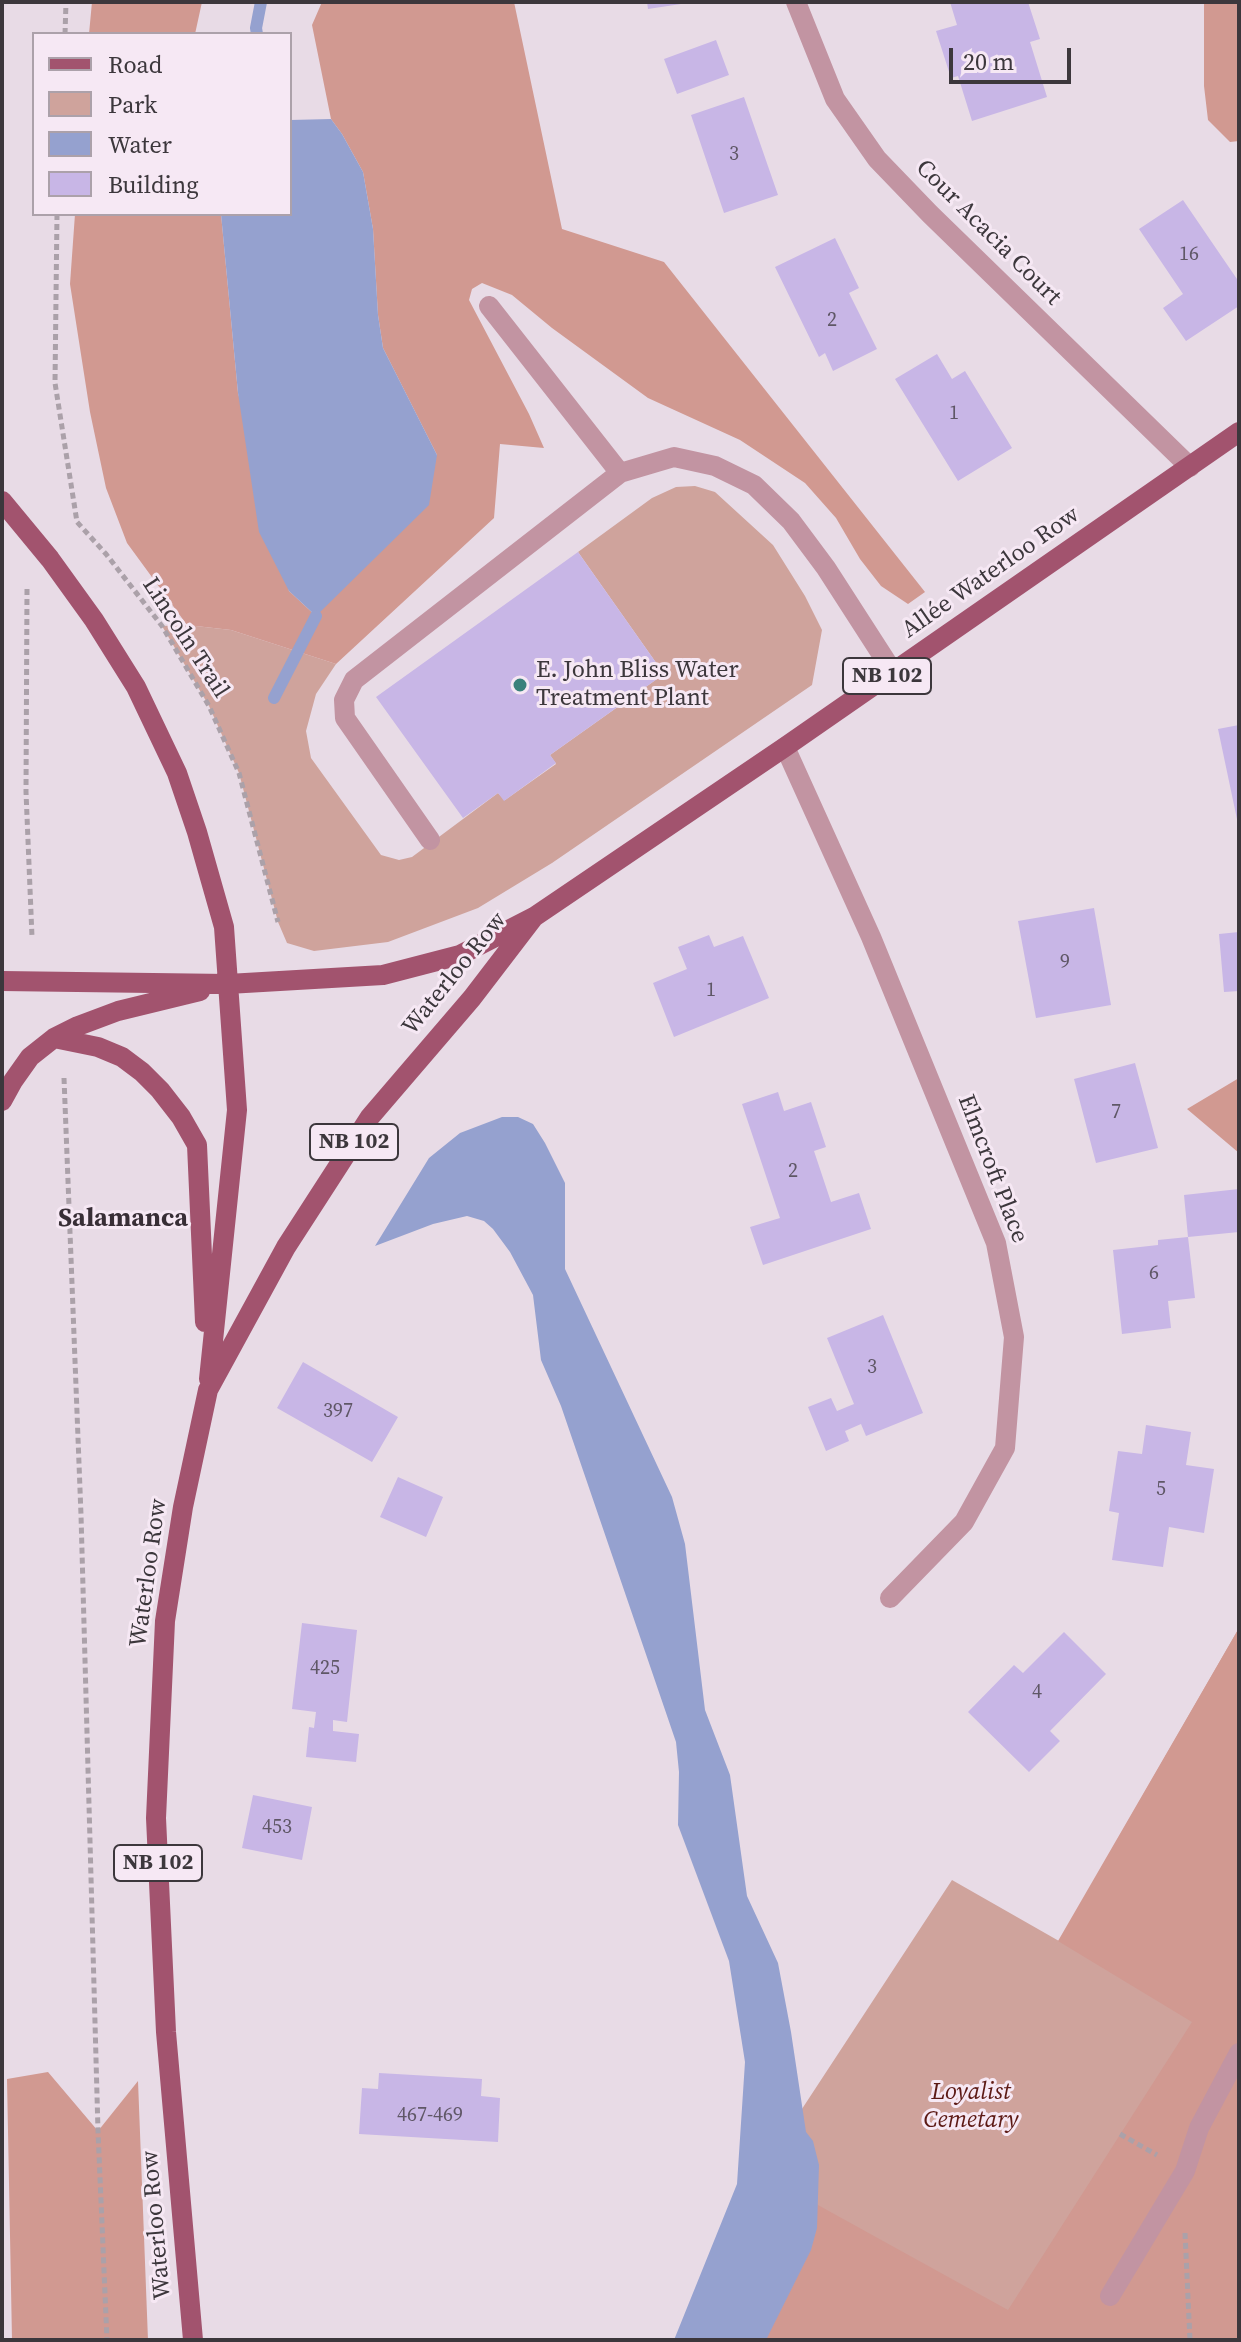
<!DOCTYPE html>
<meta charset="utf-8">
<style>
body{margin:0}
#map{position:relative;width:1241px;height:2342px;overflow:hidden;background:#e8dbe6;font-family:"Source Serif 4",serif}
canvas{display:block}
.frame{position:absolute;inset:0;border:4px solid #3c373c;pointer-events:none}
.legend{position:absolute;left:32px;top:32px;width:260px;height:184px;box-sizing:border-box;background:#f6e8f4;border:2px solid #aca1aa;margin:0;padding:10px 14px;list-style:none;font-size:24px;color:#3c373c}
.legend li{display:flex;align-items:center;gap:16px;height:40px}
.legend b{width:40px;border:2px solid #aca1aa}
.scale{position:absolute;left:949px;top:48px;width:122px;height:36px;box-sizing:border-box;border:4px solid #3c373c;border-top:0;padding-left:10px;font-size:24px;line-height:28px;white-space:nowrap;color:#3c373c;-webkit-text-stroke:6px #f6e8f4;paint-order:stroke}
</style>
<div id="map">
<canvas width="1241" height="2342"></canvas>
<div class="frame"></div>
<ul class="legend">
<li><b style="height:10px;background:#a2536e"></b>Road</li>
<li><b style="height:22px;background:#cfa39c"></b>Park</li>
<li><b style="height:22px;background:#95a1cf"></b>Water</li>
<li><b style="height:22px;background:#c8b6e6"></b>Building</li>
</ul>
<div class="scale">20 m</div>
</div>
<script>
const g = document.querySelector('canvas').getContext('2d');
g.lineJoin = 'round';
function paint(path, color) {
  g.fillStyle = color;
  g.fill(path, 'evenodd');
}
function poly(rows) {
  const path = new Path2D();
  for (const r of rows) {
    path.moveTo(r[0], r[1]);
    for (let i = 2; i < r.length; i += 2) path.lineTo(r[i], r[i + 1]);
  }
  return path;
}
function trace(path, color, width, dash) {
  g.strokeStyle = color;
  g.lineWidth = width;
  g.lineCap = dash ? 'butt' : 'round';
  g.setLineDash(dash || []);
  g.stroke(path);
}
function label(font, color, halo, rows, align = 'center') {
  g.font = font + ' "Source Serif 4",serif';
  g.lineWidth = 6;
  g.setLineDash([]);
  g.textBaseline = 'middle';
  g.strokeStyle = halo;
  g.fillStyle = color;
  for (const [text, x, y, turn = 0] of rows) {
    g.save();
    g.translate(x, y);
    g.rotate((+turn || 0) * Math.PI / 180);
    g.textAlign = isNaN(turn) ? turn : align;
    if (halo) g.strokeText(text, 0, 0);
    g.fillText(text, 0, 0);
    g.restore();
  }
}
const green = poly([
 [695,486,715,492,773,545,805,596,822,630,812,685,552,863,478,908,388,942,314,951,287,943,278,922,239,773,209,706,162,626,187,625,231,630,336,664,316,694,306,731,311,758,381,855,399,860,412,857,498,793,505,800,556,764,550,755,664,674,578,552,652,498,676,487],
 [1239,1628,1239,2340,730,2340,760,2173,952,1880,1059,1941]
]);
const forest = poly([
 [92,2,202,2,195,34,89,34],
 [322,2,514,2,562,229,664,262,925,592,908,604,881,586,860,559,836,518,805,483,740,440,648,398,552,328,512,295,482,283,472,289,469,300,529,414,544,448,500,444,494,518,336,664,231,630,187,625,127,543,106,488,90,412,70,284,75,214,221,214,238,393,289,591,316,616,437,455,383,348,378,315,373,229,363,172,342,134,331,119,312,25],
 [1204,2,1239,2,1239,141,1230,142,1208,120,1204,86],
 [1239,1078,1239,1153,1187,1109],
 [1239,1628,1239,2340,730,2340,760,2173,1008,2310,1192,2022,1058,1941],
 [48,2072,98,2131,138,2081,148,2340,12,2340,7,2079]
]);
const water = poly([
 [331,119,342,134,363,172,373,229,378,315,383,348,437,455,429,505,316,616,289,591,259,532,238,393,221,214,290,214,290,120],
 [502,1117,518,1117,533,1124,545,1143,565,1183,565,1269,672,1497,685,1544,705,1710,730,1775,747,1896,778,1963,791,2032,806,2132,813,2141,819,2165,817,2228,811,2250,766,2340,674,2340,737,2184,745,2062,729,1961,678,1825,679,1772,676,1742,561,1406,541,1360,533,1295,510,1252,493,1229,484,1221,467,1216,433,1224,375,1246,429,1158,460,1133]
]);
const stream = poly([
 [257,34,256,28,261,2],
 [274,698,316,616]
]);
const building = poly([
 [647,2,681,2,681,4,648,9],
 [950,2,1028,2,1040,39,1030,42,1047,97,972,121,958,76,951,78,936,31,957,25],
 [716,40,729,75,677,94,664,59],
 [744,97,778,195,724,213,691,115],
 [1183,200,1239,282,1239,306,1186,341,1163,308,1183,294,1139,229],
 [835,238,859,288,849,293,877,349,833,371,825,353,819,357,775,267],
 [937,354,952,379,965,371,1012,448,958,481,895,379],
 [578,552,664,674,550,755,556,763,504,801,498,793,463,818,376,697],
 [1239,725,1239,824,1238,824,1218,729],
 [1094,908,1111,1005,1036,1018,1018,921],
 [1239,932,1239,991,1224,992,1219,934],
 [709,935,714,947,743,936,769,998,674,1037,653,983,687,969,678,947],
 [1135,1063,1158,1148,1096,1163,1074,1079],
 [778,1092,784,1111,811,1102,826,1147,814,1151,831,1202,859,1193,871,1229,763,1265,750,1227,780,1218,742,1104],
 [1239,1189,1239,1232,1188,1237,1184,1195],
 [1188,1237,1195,1298,1168,1301,1171,1328,1122,1334,1113,1250,1158,1245,1158,1240],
 [883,1315,923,1413,866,1436,861,1424,845,1431,849,1441,826,1451,808,1407,831,1398,837,1411,854,1404,827,1338],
 [303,1362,398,1417,372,1462,277,1408],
 [1146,1425,1191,1432,1186,1465,1214,1469,1204,1533,1169,1527,1163,1567,1112,1560,1119,1513,1109,1511,1118,1451,1142,1454],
 [398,1477,443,1497,426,1537,380,1517],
 [302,1623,357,1630,347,1722,333,1720,333,1731,359,1734,356,1762,306,1757,309,1727,314,1728,316,1712,292,1709],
 [1064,1632,1106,1674,1050,1731,1060,1741,1029,1772,968,1712,1014,1665,1023,1673],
 [253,1795,312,1807,302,1860,242,1848],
 [379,2073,482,2079,481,2096,500,2098,498,2142,359,2134,362,2088,378,2089]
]);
const path = poly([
 [65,34,66,2],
 [57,214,55,383,77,522,106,554,162,626,209,706,239,773,278,922],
 [27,589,26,792,32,937],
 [64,1078,81,1515,98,2131,107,2340],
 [1120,2134,1157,2155],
 [1185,2233,1190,2340]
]);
const service = poly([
 [489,306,620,473],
 [430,840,345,718,344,700,354,680,620,473,674,457,715,466,754,485,791,521,826,568,893,672],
 [1110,2296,1185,2171,1199,2128,1239,2053]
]);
const minor = poly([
 [796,2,835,99,877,159,930,214,1190,467],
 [785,747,871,937,996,1243,1014,1337,1005,1448,964,1522,890,1598]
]);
const primary = poly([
 [2,501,50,559,94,620,136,687,177,773,197,832,224,927,237,1110,209,1379],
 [2,981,228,984,383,975,460,955,534,917,785,747,1239,432],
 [54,1038,98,1047,122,1057,142,1072,160,1090,181,1117,197,1145,205,1322],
 [2,1101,13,1081,30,1057,54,1038,78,1026,118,1011,200,991],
 [193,2340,166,2032,156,1818,165,1621,183,1507,208,1390,286,1247,370,1117,472,998,534,917]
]);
const markers = [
 [520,685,8,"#3a817b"]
];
const numberNames = [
 ["3",734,155],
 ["16",1189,255],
 ["2",832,321],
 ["1",954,414],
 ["9",1065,963],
 ["1",711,991],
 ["7",1116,1113],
 ["2",793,1172],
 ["6",1154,1274],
 ["3",872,1368],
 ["397",338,1412],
 ["5",1161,1490],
 ["425",325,1669],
 ["4",1037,1693],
 ["453",277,1828],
 ["467-469",430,2116]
];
const shields = [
 [887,676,88],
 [354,1142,88],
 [158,1863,88]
];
const shieldNames = [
 ["NB 102",887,676],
 ["NB 102",354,1142],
 ["NB 102",158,1863]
];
const streetNames = [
 ["Cour Acacia Court",988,233,45],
 ["Allée Waterloo Row",991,573,-35],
 ["Lincoln Trail",185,638,57],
 ["Waterloo Row",455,974,-51],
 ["Elmcroft Place",992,1169,69],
 ["Waterloo Row",149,1573,-82],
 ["Waterloo Row",157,2225,-95]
];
const poiNames = [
 ["E. John Bliss Water",536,671],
 ["Treatment Plant",536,699]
];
const parkNames = [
 ["Loyalist",971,2093],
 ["Cemetary",971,2121]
];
const neighbourhoodNames = [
 ["Salamanca",123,1219]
];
paint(green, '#cfa39c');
paint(forest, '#d19991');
paint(water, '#95a1cf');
trace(stream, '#95a1cf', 12);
paint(building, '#c8b6e6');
trace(path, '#aba1a9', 5, [6, 4]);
trace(service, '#c294a2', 20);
trace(minor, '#c294a2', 20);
trace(primary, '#a2536e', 20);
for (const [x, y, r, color] of markers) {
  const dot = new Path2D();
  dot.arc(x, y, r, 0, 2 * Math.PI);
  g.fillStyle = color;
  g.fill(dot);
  trace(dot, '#f6e8f4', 3);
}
label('20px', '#5f5766', null, numberNames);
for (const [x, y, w] of shields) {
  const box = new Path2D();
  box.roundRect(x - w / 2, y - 18, w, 36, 6);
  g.fillStyle = '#f6e8f4';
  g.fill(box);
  trace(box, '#3c373c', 2);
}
label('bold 22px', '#3c373c', null, shieldNames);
label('24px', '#3c373c', '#f6e8f4', streetNames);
label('24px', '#3c373c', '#f6e8f4', poiNames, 'left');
label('italic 24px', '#5c1914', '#f6e8f4', parkNames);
label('bold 26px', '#382e36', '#f6e8f4', neighbourhoodNames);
</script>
